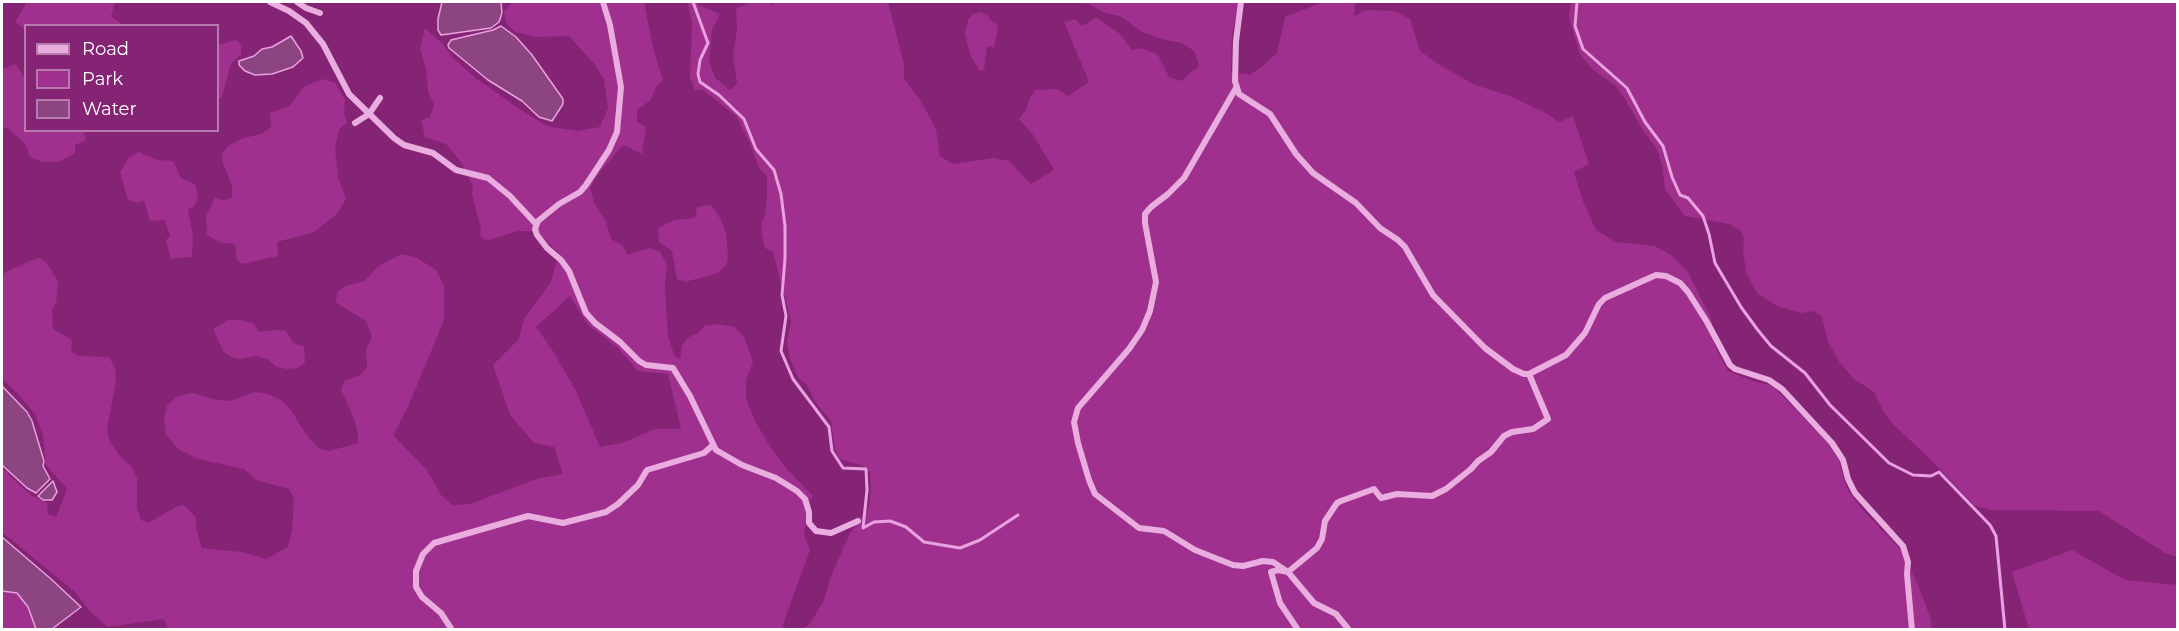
<!DOCTYPE html>
<style>
body{margin:0}
#map{position:relative;width:2179px;height:631px;overflow:hidden;background:#852375;font-family:Montserrat,sans-serif}
canvas{display:block}
.frame{position:absolute;inset:0;border:3px solid #fff;pointer-events:none}
.legend{position:absolute;left:24px;top:24px;width:195px;height:108px;box-sizing:border-box;background:#852375;border:2px solid #b67bac;margin:0;padding:8px 10px;list-style:none;font-size:18px;color:#fff}
.legend li{display:flex;align-items:center;gap:12px;height:30px}
.legend b{width:30px;border:2px solid #b67bac}
</style>
<div id="map">
<canvas width="2179" height="631"></canvas>
<div class="frame"></div>
<ul class="legend">
<li><b style="height:8px;background:#e9addf"></b>Road</li>
<li><b style="height:16px;background:#9f308e"></b>Park</li>
<li><b style="height:16px;background:#8c4580"></b>Water</li>
</ul>
</div>
<script>
const g = document.querySelector('canvas').getContext('2d');
g.lineJoin = 'round';
function paint(path, color) {
  g.fillStyle = color;
  g.fill(path, 'evenodd');
}
function poly(rows) {
  const path = new Path2D();
  for (const r of rows) {
    path.moveTo(r[0], r[1]);
    for (let i = 2; i < r.length; i += 2) path.lineTo(r[i], r[i + 1]);
  }
  return path;
}
function trace(path, color, width, dash) {
  g.strokeStyle = color;
  g.lineWidth = width;
  g.lineCap = dash ? 'butt' : 'round';
  g.setLineDash(dash || []);
  g.stroke(path);
}
const green = poly([
 [26,2,115,2,111,16,123,25,26,26,25,29,15,22,25,6],
 [512,2,644,2,654,52,663,80,655,89,651,100,637,110,637,122,646,127,642,154,623,145,599,173,590,188,594,202,606,222,611,239,622,245,628,255,649,248,660,252,667,264,665,286,668,336,675,357,680,359,682,345,689,337,698,333,704,326,717,324,735,327,744,337,753,362,746,380,746,398,755,421,771,448,787,469,813,496,805,507,806,521,804,535,810,550,782,627,789,629,169,630,164,619,107,627,90,611,74,591,2,532,2,469,7,471,12,478,32,496,47,503,48,514,56,517,67,489,46,465,43,435,35,414,17,393,2,379,2,274,32,260,40,258,47,263,57,280,58,287,56,303,52,309,53,329,72,340,71,351,78,356,109,357,115,368,116,380,107,430,110,442,119,455,132,467,137,478,137,508,141,520,148,523,176,507,183,505,196,517,196,529,202,548,242,552,266,559,288,547,292,531,294,499,289,489,256,480,244,469,198,459,178,449,166,435,164,420,167,405,178,396,192,393,217,400,231,401,255,392,268,394,281,400,291,410,305,433,319,449,329,451,358,443,358,433,353,416,341,390,344,381,362,374,367,367,366,349,372,337,366,321,335,302,338,291,345,286,365,281,377,267,402,254,417,258,436,270,444,285,444,320,408,407,393,435,427,470,441,495,452,505,470,504,536,479,563,474,554,447,534,443,510,415,493,365,519,339,524,319,551,282,559,253,542,237,530,231,518,231,489,240,483,239,479,234,481,229,472,194,473,186,461,162,446,144,425,137,421,120,430,117,434,105,428,91,426,69,420,49,425,28,442,43,453,58,477,79,524,112,547,126,577,131,600,127,608,108,604,80,595,65,569,36,535,37,515,32,506,23,504,12],
 [570,296,588,325,617,347,638,371,668,374,681,429,655,429,622,443,600,447,576,391,553,351,536,327],
 [687,2,698,2,698,5,720,14,712,30,709,61,715,78,731,90,737,83,733,56,737,27,736,8,752,2,770,2,771,5,779,2,888,2,904,64,904,79,919,98,929,116,936,130,940,156,953,164,993,158,1009,161,1031,184,1054,170,1034,136,1019,119,1026,110,1029,100,1035,90,1057,89,1068,96,1089,82,1064,22,1076,19,1080,25,1086,24,1095,17,1119,33,1132,50,1142,48,1158,55,1169,77,1181,81,1199,66,1194,51,1182,43,1165,40,1142,32,1120,16,1105,13,1089,4,1070,2,1239,2,1232,35,1231,72,1250,75,1262,67,1277,53,1285,17,1323,2,1351,2,1355,4,1354,16,1367,10,1395,11,1410,19,1420,51,1438,64,1475,85,1510,96,1546,113,1559,122,1573,116,1589,164,1574,172,1583,201,1596,230,1616,242,1655,246,1671,255,1687,271,1711,318,1715,346,1728,371,1753,381,1773,386,1828,443,1839,461,1846,487,1860,507,1901,550,1918,585,1930,617,1932,629,803,629,810,624,824,600,831,576,850,533,869,507,871,489,870,472,861,465,841,460,835,450,831,421,814,400,807,385,798,377,790,359,787,342,791,321,773,252,765,248,762,235,761,225,765,215,767,193,767,176,759,168,750,143,736,116,703,90,695,90,690,78,692,22],
 [1571,2,2177,2,2177,557,2165,553,2099,511,1991,510,1975,506,1934,463,1894,425,1883,411,1874,392,1854,379,1840,363,1828,342,1822,317,1815,311,1801,313,1777,306,1757,293,1746,272,1743,251,1744,239,1740,230,1729,224,1685,216,1665,189,1662,165,1657,149,1644,132,1625,99,1617,87,1590,67,1579,52,1569,17],
 [980,12,990,17,989,19,997,24,998,29,994,48,990,46,987,47,984,70,980,71,970,55,965,33,968,20,973,14],
 [236,40,241,45,241,55,231,63,222,97,218,100,218,45],
 [16,64,25,79,26,130,83,131,86,140,75,145,75,153,58,162,42,162,30,157,26,145,7,127,3,129,2,135,2,69],
 [323,79,335,83,345,100,344,113,347,123,339,129,335,149,338,177,346,199,336,215,314,232,277,242,278,256,242,264,237,260,235,244,222,243,207,235,206,216,215,197,224,201,232,197,232,186,223,163,222,154,228,146,244,138,261,134,271,127,270,113,289,106,305,86],
 [139,152,157,160,173,161,181,178,195,184,198,197,195,205,188,210,193,236,192,257,171,259,166,240,170,236,165,220,150,221,144,200,137,203,128,200,120,172,129,157],
 [711,205,721,220,726,234,728,256,727,264,718,273,685,282,677,279,672,251,659,242,658,228,674,220,695,218,697,207],
 [228,320,240,320,253,323,259,332,274,330,286,331,294,344,304,346,305,362,298,368,288,369,276,367,268,359,255,356,241,359,231,357,223,351,213,329],
 [2072,550,2125,580,2177,585,2177,629,2029,629,2012,572],
 [5,590,17,593,28,606,36,629,2,630,2,592]
]);
const water = poly([
 [442,2,501,2,502,13,499,22,491,28,441,35,438,30,438,19,442,2],
 [501,26,516,37,532,55,563,99,563,104,552,121,539,117,522,101,488,80,449,48,448,45,451,40,493,30,501,26],
 [291,36,301,51,303,58,293,67,272,74,255,75,245,71,239,65,239,61,254,56,262,49,272,47,291,36],
 [2,386,27,412,32,421,44,461,43,466,50,479,36,493,27,488,2,465,2,386],
 [53,481,57,492,52,500,43,500,38,496,53,481],
 [2,537,51,579,81,607,52,629,36,629,28,607,17,593,2,591,2,537]
]);
const stream = poly([
 [693,2,708,43,700,60,698,74,700,82,719,95,744,119,756,149,774,170,781,194,785,226,785,259,782,295,786,316,781,351,793,379,829,427,832,451,843,468,866,469,867,490,863,528,874,522,890,521,906,527,924,542,960,548,980,540,1018,515],
 [1577,2,1575,26,1583,49,1627,88,1645,122,1663,146,1672,177,1680,195,1688,198,1703,216,1709,234,1715,263,1741,307,1757,329,1771,346,1805,373,1830,405,1889,463,1913,475,1931,476,1939,472,1990,525,1996,536,2005,630]
]);
const minor = poly([
 [270,2,289,11,306,23,323,44,349,94,394,138,404,145,433,153,456,170,488,178,510,196,536,224],
 [297,2,306,8,320,13],
 [603,2,610,25,621,87,617,132,609,150,586,185,580,192,559,204,538,221,535,229,537,235,547,248,561,260,569,271,586,313,595,323,620,342,639,361,646,365,673,368,690,396,716,450,742,465,776,478,797,491,805,499,809,512,809,523,816,531,831,533,858,521],
 [1241,2,1236,41,1235,81,1239,94,1270,114,1296,154,1313,173,1356,203,1380,228,1398,240,1405,247,1433,295,1485,348,1513,369,1524,374,1529,374,1566,355,1585,333,1599,304,1605,298,1656,275,1666,276,1680,283,1688,292,1707,322,1730,365,1735,369,1769,380,1782,389,1832,443,1843,460,1848,479,1855,493,1903,546,1908,562,1907,574,1912,630],
 [1236,88,1184,178,1168,194,1151,207,1145,214,1145,223,1156,282,1150,311,1142,330,1129,349,1078,408,1074,422,1078,443,1089,480,1095,494,1139,528,1164,531,1195,550,1233,565,1243,566,1263,561,1273,562,1288,572,1314,603,1336,614,1349,630],
 [355,123,369,114,380,98],
 [452,630,441,613,422,597,416,587,416,571,423,554,434,543,528,516,563,523,606,512,618,504,638,485,647,470,704,453,713,445],
 [1298,630,1280,603,1271,572,1278,570,1288,572,1317,548,1322,539,1325,521,1337,503,1341,501,1374,489,1381,498,1397,494,1432,496,1446,489,1471,469,1478,461,1491,452,1504,436,1512,432,1533,429,1548,419,1529,374]
]);
paint(green, '#9f308e');
paint(water, '#8c4580');
trace(water, '#e9a1df', 1.5);
trace(stream, '#e9a1df', 3);
trace(minor, '#e9addf', 6);
</script>
